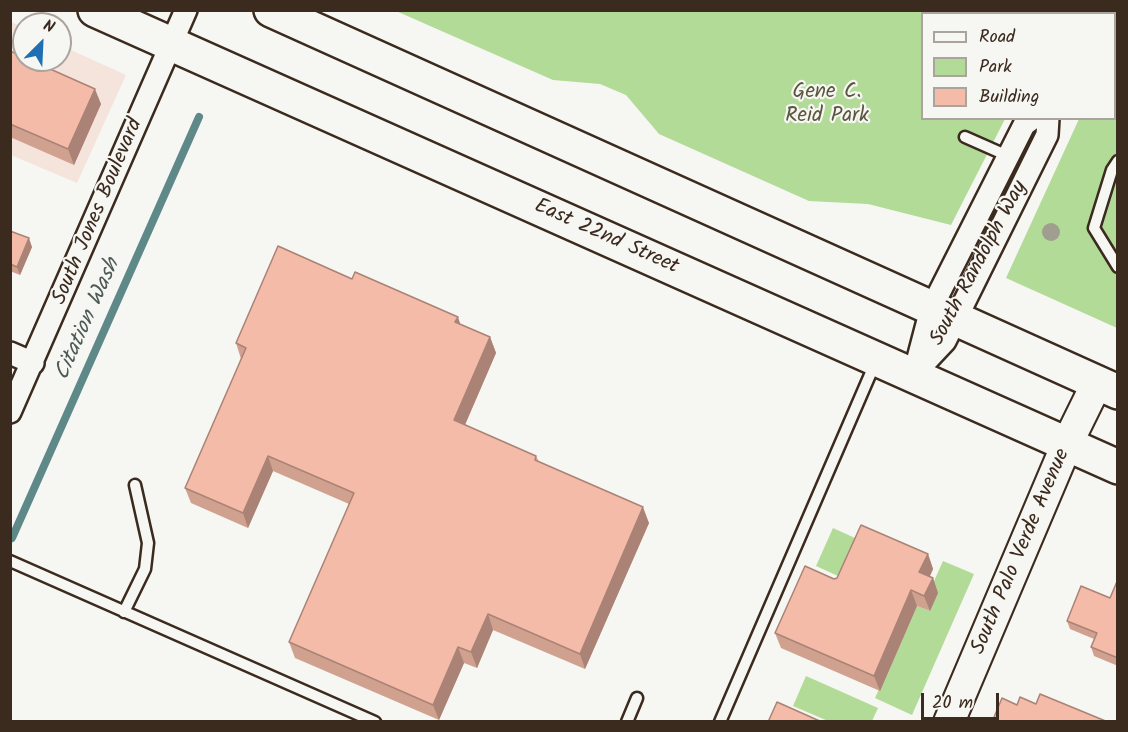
<!DOCTYPE html>
<style>
body{margin:0}
#map{position:relative;width:1128px;height:732px;overflow:hidden;background:#f6f6f2;font-family:Kalam,sans-serif}
canvas{display:block}
.frame{position:absolute;inset:0;border:12px solid #3b2a1e;pointer-events:none}
.legend{position:absolute;left:921px;top:12px;width:195px;height:108px;box-sizing:border-box;background:#f6f6f2;border:2px solid #aba49d;margin:0;padding:8px 10px;list-style:none;font-size:18px;color:#3b2a1e}
.legend li{display:flex;align-items:center;gap:12px;height:30px}
.legend b{width:30px;border:2px solid #aba49d}
.north{position:absolute;left:12px;top:12px;width:60px;height:60px;box-sizing:border-box;background:#f6f6f2;border:2px solid #aba49d;border-radius:50%;rotate:24deg;font-size:16px;font-weight:700;line-height:24px;text-align:center;color:#3b2a1e}
.north::after{content:'';display:block;margin:auto;width:21px;height:27px;background:#1f6fb2;clip-path:polygon(50% 0,100% 100%,50% 72%,0 100%)}
.scale{position:absolute;left:921px;top:693px;width:78px;height:27px;box-sizing:border-box;border:3px solid #3b2a1e;border-top:0;padding-left:8px;font-size:18px;line-height:21px;white-space:nowrap;color:#3b2a1e;-webkit-text-stroke:4px #f6f6f2;paint-order:stroke}
</style>
<div id="map">
<canvas width="1128" height="732"></canvas>
<div class="frame"></div>
<ul class="legend">
<li><b style="height:8px;background:#f6f6f2"></b>Road</li>
<li><b style="height:16px;background:#b2db98"></b>Park</li>
<li><b style="height:16px;background:#f3bba8"></b>Building</li>
</ul>
<div class="north">N</div>
<div class="scale">20 m</div>
</div>
<script>
const g = document.querySelector('canvas').getContext('2d');
g.lineJoin = 'round';
function paint(path, color) {
  g.fillStyle = color;
  g.fill(path, 'evenodd');
}
function poly(rows) {
  const path = new Path2D();
  for (const r of rows) {
    path.moveTo(r[0], r[1]);
    for (let i = 2; i < r.length; i += 2) path.lineTo(r[i], r[i + 1]);
  }
  return path;
}
function trace(path, color, width, dash) {
  g.strokeStyle = color;
  g.lineWidth = width;
  g.lineCap = dash ? 'butt' : 'round';
  g.setLineDash(dash || []);
  g.stroke(path);
}
function label(font, color, halo, rows, align = 'center') {
  g.font = font + ' Kalam,sans-serif';
  g.lineWidth = 4.5;
  g.setLineDash([]);
  g.textBaseline = 'middle';
  g.strokeStyle = halo;
  g.fillStyle = color;
  for (const [text, x, y, turn = 0] of rows) {
    g.save();
    g.translate(x, y);
    g.rotate((+turn || 0) * Math.PI / 180);
    g.textAlign = isNaN(turn) ? turn : align;
    if (halo) g.strokeText(text, 0, 0);
    g.fillText(text, 0, 0);
    g.restore();
  }
}
const built = poly([
 [11,22,24,28,24,60,60,60,60,45,126,75,77,183,11,155]
]);
const green = poly([
 [396,11,1060,11,1059,14,922,14,922,118,1005,119,951,225,868,204,809,201,659,134,626,95,600,84,553,80],
 [1117,34,1117,328,1006,278,1079,119,1114,118,1114,41],
 [833,528,866,543,849,581,816,566],
 [943,561,974,574,912,715,875,698,917,606,930,611,930,590],
 [806,676,878,708,872,721,828,721,793,706]
]);
const stream = poly([
 [12,538,199,117]
]);
const lane = poly([
 [965,137,1008,156],
 [1118,161,1112,170,1094,228,1118,267],
 [10,561,375,722],
 [124,612,145,569,148,543,135,485],
 [627,722,637,698],
 [720,722,876,361]
]);
const street = poly([
 [1095,14,1097,10],
 [1033,118,1024,125,931,309,914,374,945,341,1047,135,1048,118],
 [10,353,33,363],
 [10,412,186,10]
]);
const secondary = poly([
 [949,722,1067,444,1097,383]
]);
const primary = poly([
 [95,10,1118,467],
 [271,10,1118,392]
]);
const trees = [
 [1051,232]
];
const wall = poly([
 [10,51,101,104,74,165,10,137],
 [10,231,32,247,20,275,10,271],
 [352,279,490,337,496,353,465,425,536,456,539,462,649,523,585,669,493,630,477,668,464,663,439,720,295,658,289,642,349,504,273,471,248,528,191,503,185,488,241,359,236,343],
 [928,554,933,569,930,576,933,578,938,593,930,611,917,606,880,691,781,648,775,633,834,579],
 [1118,579,1118,666,1094,656,1091,647,1094,639,1070,629,1067,621,1110,598]
]);
const shadedWall = poly([
 [95,89,101,104,74,165,68,149],
 [29,238,32,247,20,275,17,267],
 [458,317,463,332,455,322],
 [490,337,496,353,460,436,454,420],
 [268,456,273,471,248,528,243,513],
 [643,507,649,523,585,669,580,654],
 [928,554,933,569,925,587,919,572],
 [933,578,938,593,930,611,924,596],
 [911,590,917,606,880,691,874,676],
 [488,614,493,630,477,668,471,652],
 [458,647,464,663,439,720,433,705]
]);
const building = poly([
 [10,51,24,57,24,60,30,60,95,89,68,149,10,124,10,51],
 [10,231,29,238,17,267,10,264,10,231],
 [278,246,352,279,355,272,458,317,455,322,490,337,454,420,536,456,535,460,643,507,580,654,488,614,471,652,458,647,433,705,289,642,354,493,268,456,243,513,185,488,246,348,236,343,278,246],
 [861,525,928,554,919,572,933,578,924,596,911,590,874,676,775,633,805,566,834,579,837,578,861,525],
 [1118,579,1118,658,1091,647,1097,633,1067,621,1081,586,1110,598,1118,579],
 [1040,694,1108,722,992,722,1002,698,1017,705,1020,697,1036,704,1040,694],
 [777,702,822,722,768,722,777,702]
]);
const parkNames = [
 ["Gene C.",827,93],
 ["Reid Park",827,117]
];
const streetNames = [
 ["South Jones Boulevard",99,212,-67],
 ["East 22nd Street",606,238,24],
 ["South Randolph Way",980,264,-62],
 ["South Palo Verde Avenue",1022,552,-67]
];
const waterNames = [
 ["Citation Wash",89,320,-66]
];
paint(built, '#f5e4dc');
paint(green, '#b2db98');
trace(stream, '#5f8989', 8);
trace(lane, '#3b2a1e', 15);
trace(street, '#3b2a1e', 26);
trace(secondary, '#3b2a1e', 34);
trace(primary, '#3b2a1e', 38);
trace(lane, '#f6f6f2', 10);
trace(street, '#f6f6f2', 21);
trace(secondary, '#f6f6f2', 30);
trace(primary, '#f6f6f2', 33);
g.fillStyle = '#a09e8e';
for (const [x, y] of trees) {
  g.beginPath();
  g.arc(x, y, 9, 0, 2 * Math.PI);
  g.fill();
}
paint(wall, '#d1a190');
paint(shadedWall, '#aa8376');
paint(building, '#f3bba8');
trace(building, '#aa8376', 1.5);
label('21px', '#59563c', '#f6f6f2', parkNames);
label('21px', '#3b2a1e', '#f6f6f2', streetNames);
label('italic 22px', '#4d5953', '#f6f6f2', waterNames);
</script>
